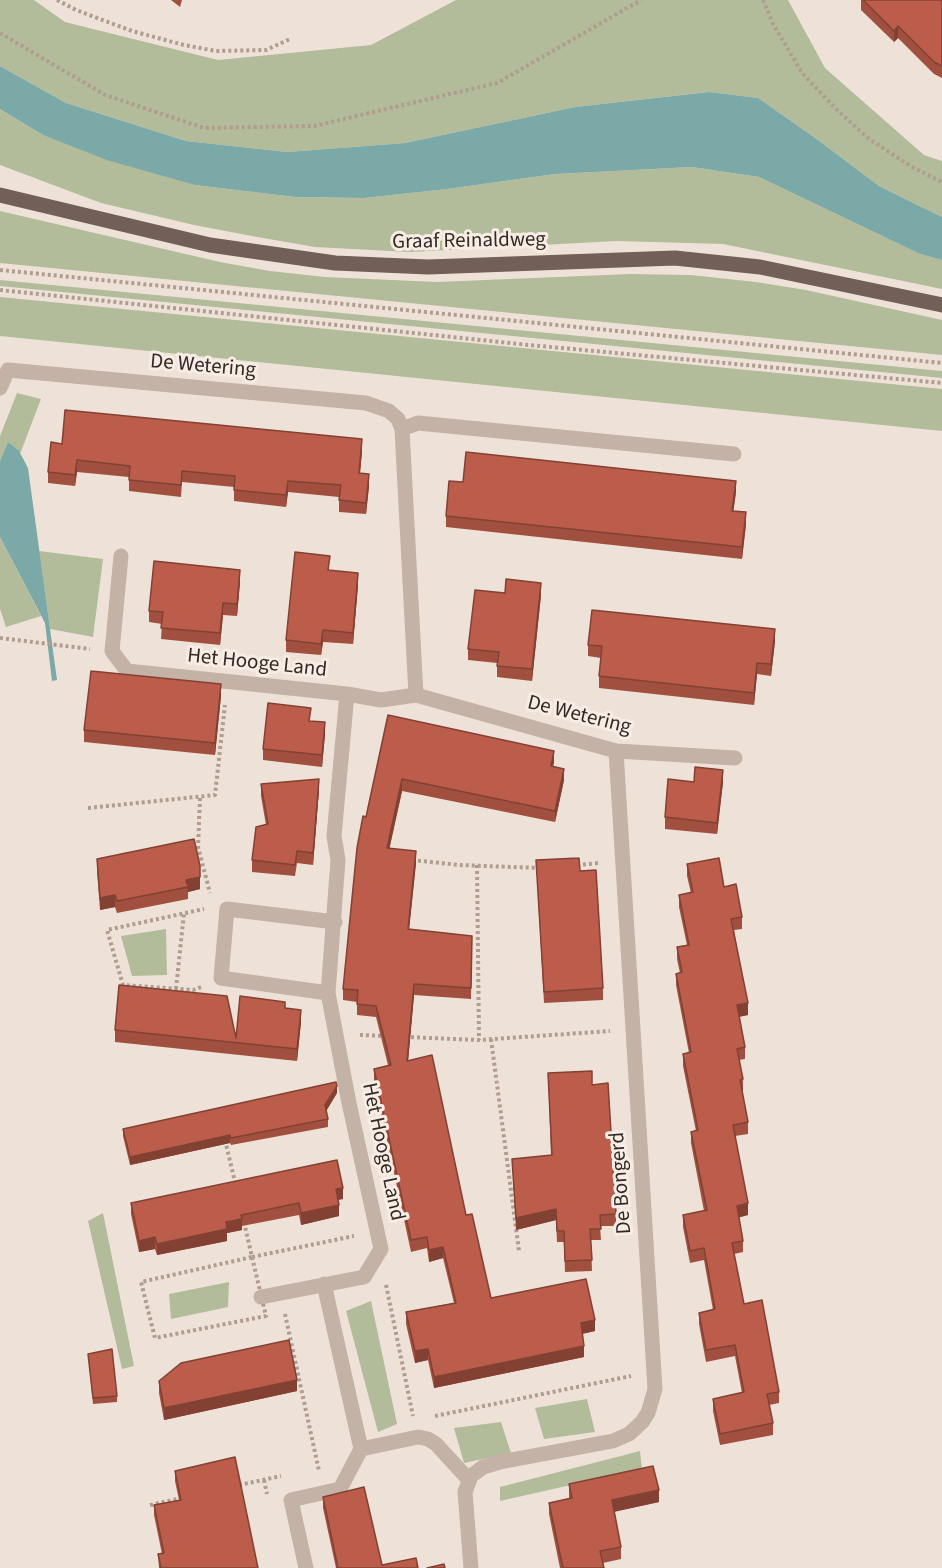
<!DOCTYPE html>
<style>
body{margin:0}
canvas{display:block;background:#eee2d8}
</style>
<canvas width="942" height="1568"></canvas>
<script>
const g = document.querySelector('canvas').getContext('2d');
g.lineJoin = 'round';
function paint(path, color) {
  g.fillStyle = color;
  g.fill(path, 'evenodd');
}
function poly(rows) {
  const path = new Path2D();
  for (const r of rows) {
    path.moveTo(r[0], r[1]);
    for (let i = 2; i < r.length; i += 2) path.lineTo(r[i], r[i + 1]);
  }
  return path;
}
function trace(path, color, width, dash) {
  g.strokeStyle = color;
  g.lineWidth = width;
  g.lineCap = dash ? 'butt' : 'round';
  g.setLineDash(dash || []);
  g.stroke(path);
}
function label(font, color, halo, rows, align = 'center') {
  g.font = font + ' "Source Sans 3",sans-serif';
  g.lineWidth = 6;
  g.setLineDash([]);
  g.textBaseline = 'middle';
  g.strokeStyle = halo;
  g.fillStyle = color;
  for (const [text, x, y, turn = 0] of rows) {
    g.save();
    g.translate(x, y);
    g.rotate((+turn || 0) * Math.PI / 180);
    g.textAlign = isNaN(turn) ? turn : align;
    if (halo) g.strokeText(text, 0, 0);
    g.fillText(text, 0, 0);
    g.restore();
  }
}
const green = poly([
 [0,0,34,0,65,22,218,60,371,45,456,0,788,0,825,68,924,155,942,161,942,217,879,186,818,140,758,98,708,92,575,107,405,143,287,152,186,141,66,103,0,66],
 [0,109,43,135,195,185,295,197,364,198,447,189,555,174,692,167,759,177,920,254,942,260,942,289,723,244,617,241,409,252,315,247,257,237,194,225,101,203,0,165],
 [0,211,220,262,270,271,325,277,437,282,630,274,691,275,756,282,806,290,942,320,942,355,0,263],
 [0,280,942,371,942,378,0,286],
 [0,297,942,389,942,431,0,336],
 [17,393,41,399,20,454,8,442,0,461,0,436],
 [0,537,41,616,6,627,0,609],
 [39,551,103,559,93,637,50,629],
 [166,929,167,975,132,976,121,936],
 [103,1213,134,1366,122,1369,88,1221],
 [229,1282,228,1307,171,1319,169,1294],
 [371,1301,397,1424,378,1432,346,1311],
 [587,1399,595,1432,544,1439,535,1408],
 [501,1422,511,1453,464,1463,454,1428],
 [640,1451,642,1469,500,1501,500,1487]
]);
const water = poly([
 [0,66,66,103,186,141,287,152,405,143,575,107,709,92,758,98,818,140,879,186,942,217,942,260,920,254,759,177,692,167,555,174,447,189,364,198,295,197,195,185,107,160,43,135,0,109],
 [8,442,19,451,28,468,57,680,52,681,45,623,0,537,0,461]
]);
const path = poly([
 [57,0,76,10,132,31,184,45,216,51,266,50,290,39],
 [763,0,773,24,803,74,834,107,869,139,912,167,942,182],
 [0,33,105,95,204,128,314,126,497,83,641,0],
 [0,270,942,363],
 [0,290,529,345,942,383],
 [0,638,90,649],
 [200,798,198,847,210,893],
 [88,808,215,795,225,705],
 [412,860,459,865,539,868],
 [477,865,479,1040],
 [577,865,599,863],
 [201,987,193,990,123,985,107,930,204,909],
 [176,989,184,913],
 [360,1035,385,1036],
 [405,1037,479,1040,610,1031],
 [491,1039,519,1251],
 [225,1140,236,1186],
 [244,1222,252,1257,354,1236],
 [252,1257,266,1316,155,1338,141,1282,252,1257],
 [386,1285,413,1416],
 [285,1314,319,1471],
 [435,1416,631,1376],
 [264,1480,267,1494],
 [239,1485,281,1476],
 [150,1505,182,1498]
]);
const minor = poly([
 [0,388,8,370,366,403,389,411,398,419,402,429,416,695,616,751,735,758],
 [402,429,418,423,734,454],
 [121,556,112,651,127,671,347,694,334,836,338,860,328,993,349,1103,381,1249,364,1277,261,1297],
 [347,694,381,700,416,695],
 [328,993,221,978,227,909,335,922],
 [324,1284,361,1449],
 [361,1449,418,1437,428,1439,436,1444,469,1480],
 [306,1568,291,1500,340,1489,361,1449],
 [471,1568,465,1492,471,1476,483,1467,500,1462,613,1441,629,1434,642,1422,648,1413,655,1389,616,751]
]);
const major = poly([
 [0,195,210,245,335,263,428,267,675,258,760,267,942,305]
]);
const wall = poly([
 [171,0,182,0,180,7],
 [861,0,942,0,942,78,934,74,898,38,894,42,861,10],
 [62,444,362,451,360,473,369,486,366,514,339,512,339,497,288,492,286,507,234,501,234,487,182,482,181,497,129,491,129,477,77,472,75,486,48,483,48,472],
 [463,482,736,492,733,511,746,524,742,559,446,527,446,516],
 [329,570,358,585,353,644,323,642,321,655,286,652,286,640],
 [240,582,237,616,223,615,220,645,161,639,162,624,149,622,149,611],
 [505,593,541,595,532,681,497,677,497,663,468,660,468,649],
 [775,641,771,676,757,674,754,705,599,688,599,676,601,658,588,656,588,645],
 [221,696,215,755,84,742,84,730],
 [388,715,554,762,553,766,564,780,555,822,402,791,389,849,416,863,409,929,472,936,471,999,414,995,408,1061,466,1215,491,1298,595,1331,582,1334,584,1357,434,1388,428,1360,415,1363,406,1324,406,1312,454,1303,443,1258,429,1262,427,1248,411,1252,374,1080,374,1069,388,1065,376,1017,357,1015,357,1002,343,1000,343,989,366,817],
 [310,721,325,734,322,767,263,760,263,749],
 [694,782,723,782,717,834,665,829,665,817],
 [261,784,319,790,313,865,297,863,295,876,252,872,252,860,266,825,261,796],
 [97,859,200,889,188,892,188,899,117,913,115,907,100,910,97,871],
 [536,860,580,871,603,988,603,1000,544,1003],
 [687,864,724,887,742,917,742,929,734,930,748,1015,739,1017,745,1047,745,1059,739,1060,743,1079,743,1091,742,1091,748,1122,748,1134,735,1136,748,1215,739,1217,743,1241,743,1252,734,1254,744,1304,779,1392,779,1403,769,1405,773,1423,773,1435,720,1445,713,1411,713,1399,742,1393,735,1356,706,1362,699,1324,699,1313,713,1310,704,1260,690,1263,683,1227,683,1215,704,1211,691,1143,691,1132,696,1131,683,1066,683,1054,689,1053,676,985,676,974,680,973,677,959,677,947,687,945,679,907,679,895,691,893,687,876],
 [285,1009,301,1022,297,1061,115,1042,115,1030,236,1038],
 [548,1073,592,1085,616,1214,616,1226,600,1226,601,1240,591,1240,592,1271,565,1272,564,1242,557,1242,556,1220,516,1230,512,1159,551,1155],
 [337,1093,326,1111,328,1119,328,1127,231,1145,230,1143,130,1165,123,1136,123,1129],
 [343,1199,338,1200,339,1216,301,1225,299,1215,242,1226,242,1230,227,1233,227,1241,157,1255,155,1249,139,1252,131,1214,131,1203],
 [88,1354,117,1396,117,1402,93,1404],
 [159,1381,297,1391,164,1420,159,1393],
 [175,1471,258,1568,159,1568,158,1554,162,1554,154,1515,154,1505,179,1500,175,1481],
 [569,1484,659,1502,614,1512,621,1547,621,1559,603,1563,604,1568,560,1568,549,1514,549,1503,569,1498],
 [323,1497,382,1565,418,1568,336,1568,323,1508]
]);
const shadedWall = poly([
 [898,26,898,38,894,42,894,31],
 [362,439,362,451,359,484,359,473],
 [77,460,77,472,75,486,75,475],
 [369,474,369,486,366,514,366,503],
 [288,481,288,492,286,507,286,495],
 [736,481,736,492,732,522,732,511],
 [746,512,746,524,742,559,742,547],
 [240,570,240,582,237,616,237,604],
 [358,573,358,585,353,644,353,633],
 [541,583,541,595,532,681,532,669],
 [223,603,223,615,220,645,220,633],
 [775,629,775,641,771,676,771,664],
 [323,630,323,642,321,655,321,644],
 [757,663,757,674,754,705,754,693],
 [221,684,221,696,215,755,215,743],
 [325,722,325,734,322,767,322,755],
 [554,751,554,762,551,777,551,766],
 [564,769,564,780,555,822,555,811],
 [723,770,723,782,717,834,717,823],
 [319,779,319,790,313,865,313,853],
 [402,779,402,791,387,860,387,848],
 [416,851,416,863,408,940,408,929],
 [200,877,200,889,188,892,186,880],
 [115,895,115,907,100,910,100,898],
 [414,984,414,995,407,1073,407,1061],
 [748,1003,748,1015,737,1017,737,1005],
 [301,1010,301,1022,297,1061,297,1049],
 [337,1086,337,1093,325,1113,325,1105],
 [230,1135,230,1143,130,1165,130,1157],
 [343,1188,343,1199,336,1200,336,1189],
 [748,1203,748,1215,737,1218,737,1206],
 [339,1205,339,1216,301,1225,301,1213],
 [556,1209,556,1220,516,1230,516,1218],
 [242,1219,242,1230,227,1233,227,1241,157,1255,157,1244,226,1222],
 [155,1237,155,1249,139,1252,139,1241],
 [443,1247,443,1258,429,1262,429,1250],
 [595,1320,595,1331,581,1334,581,1323],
 [584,1346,584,1357,434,1388,434,1377],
 [428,1349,428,1360,415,1363,415,1351],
 [297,1380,297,1391,164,1420,164,1408],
 [659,1490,659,1502,612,1512,612,1500]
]);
const building = poly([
 [863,0,942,0,942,66,934,62,898,26,894,31,863,0],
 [65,410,362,439,359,473,369,474,366,503,339,500,341,485,288,481,286,495,234,490,235,476,182,471,181,485,129,480,130,466,77,460,75,475,48,472,51,442,62,444,65,410],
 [466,452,736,481,732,511,746,512,742,547,446,516,449,481,463,482,466,452],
 [295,552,330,556,328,570,358,573,353,633,323,630,321,644,286,640,295,552],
 [154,561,240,570,237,604,223,603,220,633,161,628,163,612,149,611,154,561],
 [506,579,541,583,532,669,497,666,499,652,468,649,475,590,505,593,506,579],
 [592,610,775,629,771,664,757,663,754,693,599,676,602,646,588,645,592,610],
 [91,671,221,684,215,743,84,730,91,671],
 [268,703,311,708,309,721,325,722,322,755,263,749,268,703],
 [388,715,554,751,551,766,564,769,555,811,402,779,387,848,416,851,408,929,472,936,471,988,414,984,407,1061,432,1055,466,1215,472,1214,491,1298,586,1279,595,1320,581,1323,584,1346,434,1377,428,1349,415,1351,406,1312,456,1303,443,1247,429,1250,427,1237,411,1240,374,1069,391,1065,376,1006,357,1004,358,990,343,989,357,848,363,816,366,817,388,715],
 [695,767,723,770,717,823,665,817,668,779,694,782,695,767],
 [319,779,313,853,297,851,295,865,252,860,256,827,268,824,261,784,319,779],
 [194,839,200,866,200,877,186,880,188,887,117,901,115,895,100,898,97,859,194,839],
 [579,858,580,871,596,870,603,988,544,992,536,860,579,858],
 [719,858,724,887,736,884,742,917,731,919,748,1003,737,1005,745,1047,737,1049,743,1079,740,1080,748,1122,733,1125,748,1203,737,1206,743,1241,732,1243,744,1304,762,1300,779,1392,767,1394,773,1423,720,1434,713,1399,744,1392,735,1345,706,1350,699,1313,715,1309,704,1248,690,1251,683,1215,707,1210,691,1132,698,1130,683,1054,691,1052,676,974,682,972,677,947,689,945,679,895,693,892,687,864,719,858],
 [119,985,227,996,236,1038,240,996,285,1002,285,1008,301,1010,297,1049,115,1030,119,985],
 [592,1071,592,1085,608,1083,616,1214,600,1215,601,1229,590,1229,592,1260,565,1261,564,1231,557,1231,556,1209,516,1218,512,1159,552,1155,548,1073,592,1071],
 [336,1082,337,1086,325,1105,328,1119,231,1138,230,1135,130,1157,123,1129,336,1082],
 [337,1160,343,1188,336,1189,339,1205,301,1213,299,1203,241,1215,242,1219,226,1222,227,1229,157,1244,155,1237,139,1241,131,1203,337,1160],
 [289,1340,297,1380,164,1408,159,1381,181,1363,289,1340],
 [112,1349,117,1396,93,1398,88,1354,112,1349],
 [235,1457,258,1568,161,1568,158,1554,164,1553,154,1505,181,1500,175,1471,235,1457],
 [653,1466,659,1490,612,1500,621,1547,600,1551,604,1568,563,1568,549,1503,572,1498,569,1484,653,1466],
 [364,1487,382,1565,416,1558,418,1568,338,1568,323,1497,364,1487],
 [444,1564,445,1568,427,1568,444,1564]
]);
const streetNames = [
 ["Graaf Reinaldweg",469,242,-1],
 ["De Wetering",203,367,5],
 ["Het Hooge Land",257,664,6],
 ["De Wetering",579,716,14],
 ["Het Hooge Land",382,1152,78],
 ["De Bongerd",622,1183,-94]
];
paint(green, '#b3bc9a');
paint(water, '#7aa9a7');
trace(path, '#b09c90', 4, [3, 3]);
trace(minor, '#c5b2a6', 15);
trace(major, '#725f58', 15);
paint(wall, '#a15040');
paint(shadedWall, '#834134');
paint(building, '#bb5d4a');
trace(building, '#834134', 1.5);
label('21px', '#322926', '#f7ede4', streetNames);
</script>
